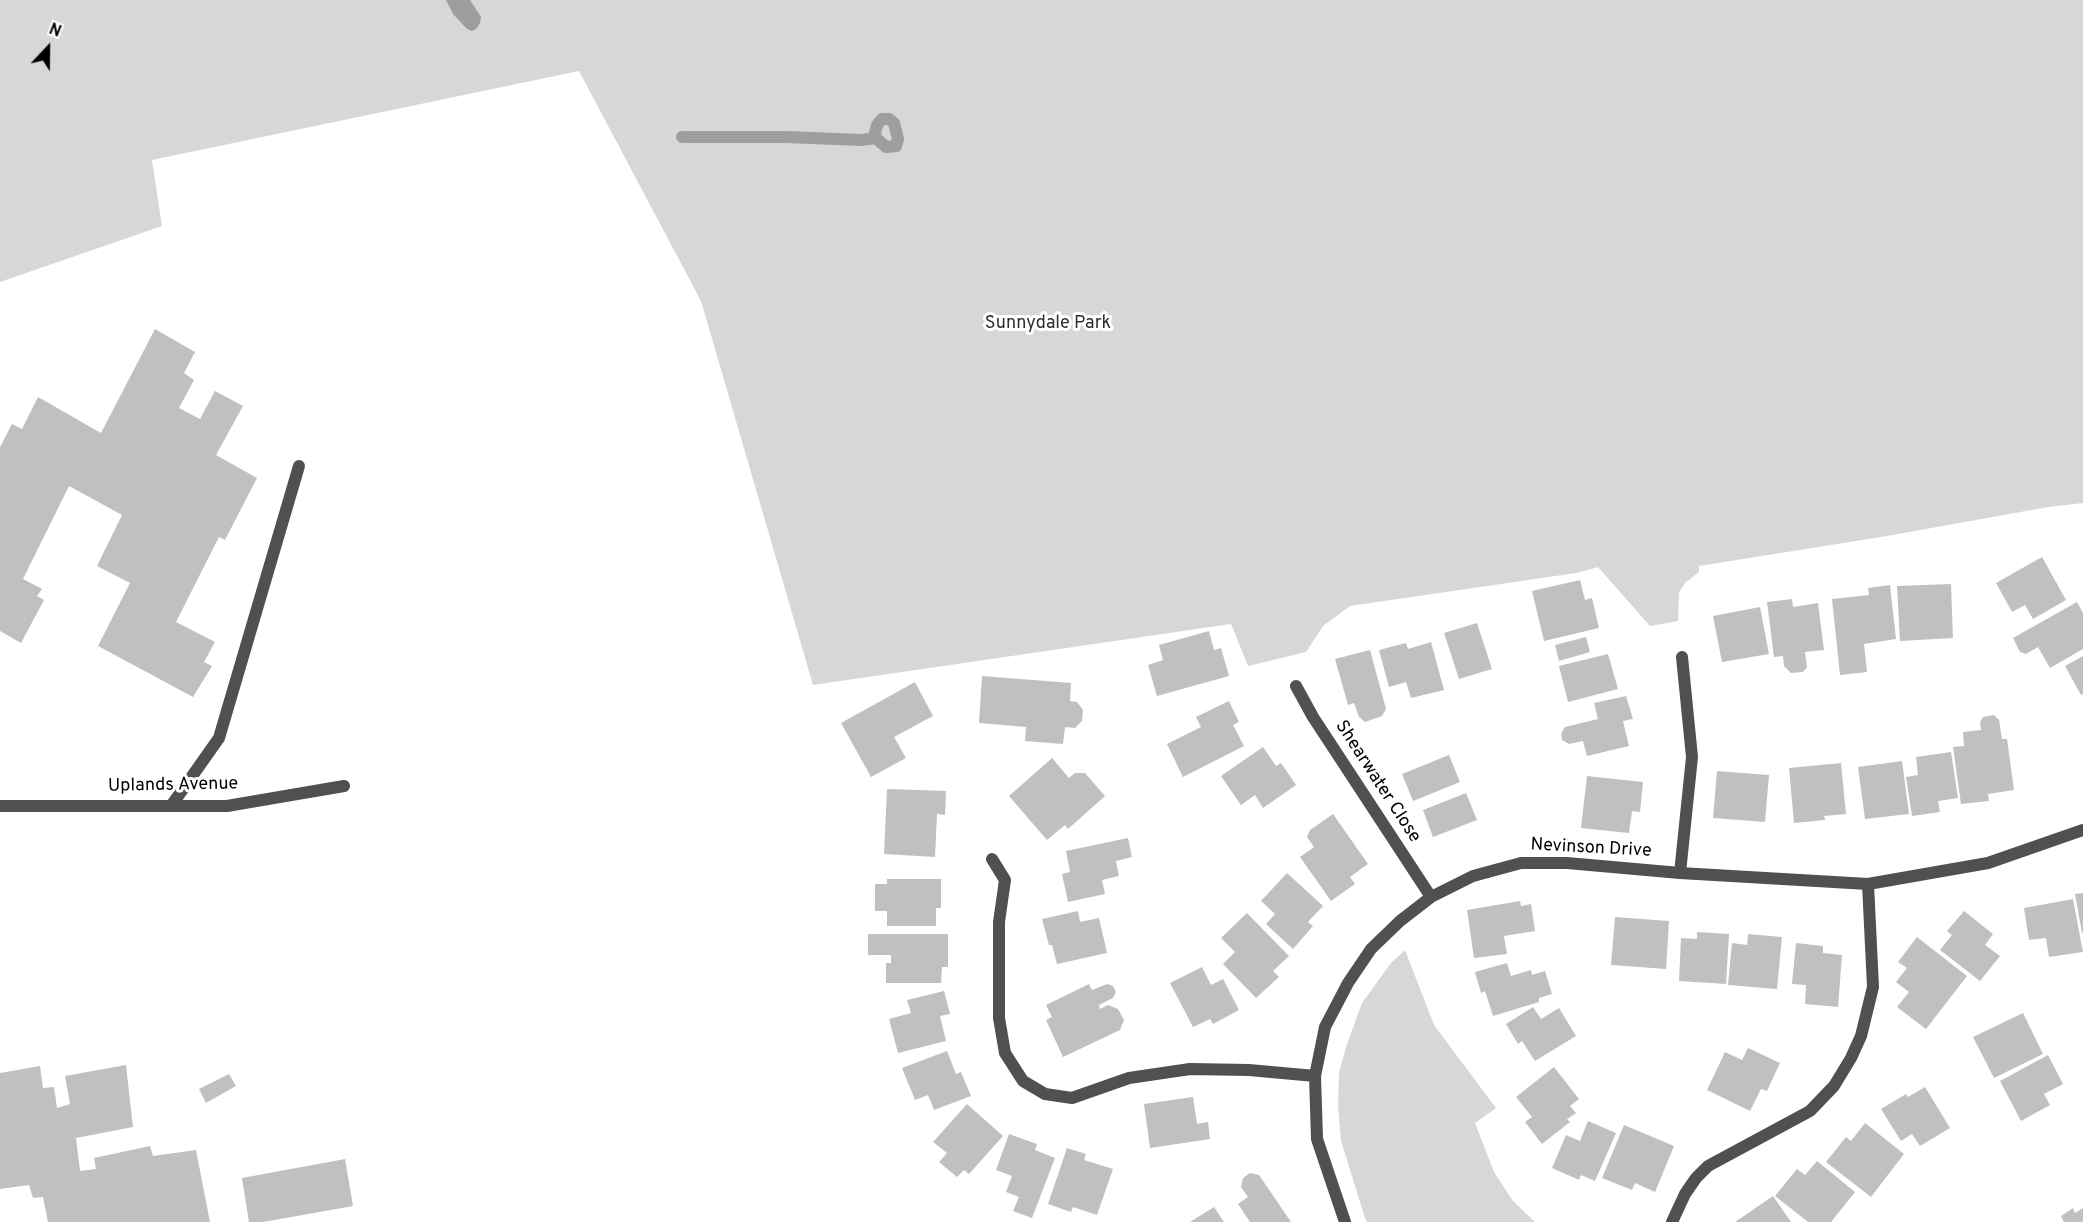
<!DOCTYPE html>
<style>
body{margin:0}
#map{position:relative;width:2083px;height:1222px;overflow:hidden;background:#fff;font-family:Overpass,sans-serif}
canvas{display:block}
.north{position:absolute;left:18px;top:18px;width:60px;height:60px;-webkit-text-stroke:4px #fff;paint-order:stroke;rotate:22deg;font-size:16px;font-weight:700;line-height:24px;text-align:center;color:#000}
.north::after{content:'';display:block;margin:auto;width:21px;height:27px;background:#000;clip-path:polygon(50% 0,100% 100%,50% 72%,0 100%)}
</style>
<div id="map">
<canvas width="2083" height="1222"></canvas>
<div class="north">N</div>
</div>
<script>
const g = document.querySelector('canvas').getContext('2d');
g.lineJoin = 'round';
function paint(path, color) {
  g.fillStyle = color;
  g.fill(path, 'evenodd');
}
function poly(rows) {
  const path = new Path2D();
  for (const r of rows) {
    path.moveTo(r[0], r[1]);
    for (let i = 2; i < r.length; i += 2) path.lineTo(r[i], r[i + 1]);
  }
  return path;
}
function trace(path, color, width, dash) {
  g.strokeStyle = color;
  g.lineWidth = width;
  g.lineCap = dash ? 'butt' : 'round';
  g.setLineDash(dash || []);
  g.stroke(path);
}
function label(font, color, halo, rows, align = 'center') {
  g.font = font + ' Overpass,sans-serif';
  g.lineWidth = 6;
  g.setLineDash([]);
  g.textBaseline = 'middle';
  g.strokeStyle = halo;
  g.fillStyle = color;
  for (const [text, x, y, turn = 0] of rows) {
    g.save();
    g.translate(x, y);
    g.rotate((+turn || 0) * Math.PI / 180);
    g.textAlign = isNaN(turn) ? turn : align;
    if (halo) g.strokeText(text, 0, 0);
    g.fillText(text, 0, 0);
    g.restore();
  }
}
const green = poly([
 [0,0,2083,0,2083,503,2048,507,1887,536,1699,566,1699,572,1685,583,1679,592,1678,621,1650,626,1598,567,1576,573,1350,606,1323,626,1306,652,1248,666,1231,624,813,685,701,301,579,71,152,160,162,226,0,282],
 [1405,950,1434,1025,1496,1108,1475,1123,1494,1172,1513,1201,1535,1222,1367,1222,1365,1218,1341,1141,1338,1106,1339,1073,1346,1047,1362,1003,1391,963]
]);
const water = poly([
 [446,0,470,0,481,17,480,23,476,29,472,31,467,29,453,14]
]);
const stream = poly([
 [682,137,786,137,861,140,876,138,875,133,877,125,882,119,889,119,894,123,898,139,896,146,886,147,876,138]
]);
const building = poly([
 [155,329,195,352,184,373,194,380,179,408,200,419,215,391,243,406,216,455,257,478,225,540,219,537,176,622,215,642,204,662,212,666,193,697,98,646,130,583,97,566,122,515,69,486,23,579,42,589,37,596,44,600,21,643,0,631,0,447,12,424,22,429,38,397,101,433],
 [2042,557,2066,600,2033,619,2025,605,2012,612,1996,583],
 [1580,580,1585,600,1592,598,1599,628,1544,641,1532,591],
 [1951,584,1953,638,1900,641,1897,586],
 [1890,585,1896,639,1864,644,1867,672,1840,675,1832,599,1869,595,1868,588],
 [1792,599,1793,607,1818,603,1824,650,1805,652,1807,667,1803,672,1791,673,1784,666,1783,656,1774,657,1767,602],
 [2077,602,2083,613,2083,649,2050,668,2038,647,2026,654,2020,652,2013,638],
 [1760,607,1769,654,1722,662,1713,616],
 [1477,623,1492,669,1459,679,1444,633],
 [1209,631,1214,650,1221,648,1229,676,1157,696,1148,665,1163,660,1159,645],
 [1586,637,1590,652,1559,661,1555,645],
 [1431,642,1444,690,1411,698,1406,682,1389,687,1379,650,1406,643,1408,649],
 [1370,650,1386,709,1382,716,1365,722,1359,717,1354,703,1348,705,1335,659],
 [1608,654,1618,689,1568,702,1559,666],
 [2083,656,2083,694,2081,695,2065,666],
 [982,676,1071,683,1070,701,1077,702,1083,710,1082,721,1075,728,1065,727,1063,744,1025,741,1026,727,979,723],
 [915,682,933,716,894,737,906,758,871,777,841,723],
 [1626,696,1633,719,1623,721,1629,746,1587,756,1583,741,1569,744,1562,740,1561,734,1565,727,1598,719,1594,703],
 [1229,701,1239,722,1233,725,1244,746,1183,777,1167,744,1201,727,1196,717],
 [1994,715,1999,720,2002,739,2007,739,2014,790,1988,794,1989,801,1961,804,1953,747,1964,746,1963,732,1981,730,1980,722,1983,717],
 [1263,747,1276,766,1281,763,1296,785,1263,808,1255,795,1241,805,1221,776],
 [1951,752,1958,798,1938,801,1940,812,1912,816,1906,777,1918,775,1916,757],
 [1449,755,1460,782,1413,801,1402,774],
 [1052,758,1069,778,1075,773,1085,773,1105,796,1068,829,1065,825,1047,840,1009,796],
 [1902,761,1909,814,1865,819,1858,767],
 [1841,763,1846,814,1824,816,1825,820,1794,823,1789,768],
 [1717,771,1769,775,1765,822,1713,818],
 [1587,776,1643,782,1640,812,1632,811,1629,833,1581,828],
 [887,789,946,791,945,815,937,814,935,857,884,854],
 [1466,793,1477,820,1433,837,1423,810],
 [1333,814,1368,864,1350,877,1355,884,1331,901,1300,857,1314,847,1307,837,1310,830],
 [1128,838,1132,857,1116,861,1119,876,1102,880,1105,894,1068,902,1062,874,1070,872,1066,851],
 [1287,873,1323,906,1308,922,1313,926,1293,949,1266,924,1275,914,1261,901],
 [887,879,941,879,941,908,936,908,936,926,887,926,887,911,875,911,875,884,887,884],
 [2083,893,2083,933,2082,933,2075,894],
 [2073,899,2083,952,2049,957,2046,938,2029,940,2024,908],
 [1520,901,1521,906,1531,904,1535,931,1504,936,1507,954,1474,958,1467,910],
 [1078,911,1080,922,1099,918,1107,953,1057,964,1052,945,1049,945,1042,919],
 [1964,911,1993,934,1985,945,2000,956,1980,981,1940,950,1952,935,1947,931],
 [1247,913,1289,956,1273,971,1279,977,1256,998,1223,964,1235,952,1221,938],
 [1615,917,1669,921,1666,969,1611,965],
 [1697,932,1729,934,1726,984,1679,981,1681,938,1697,939],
 [868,934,948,934,948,967,942,967,941,983,886,983,886,963,891,963,891,955,868,955],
 [1748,934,1782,937,1777,989,1728,985,1732,943,1747,945],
 [1917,937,1967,976,1926,1029,1897,1007,1909,992,1896,982,1907,968,1898,962],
 [1796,943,1823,946,1823,953,1842,955,1838,1007,1805,1004,1806,985,1792,984],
 [1507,963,1511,976,1531,970,1532,975,1545,971,1552,994,1539,998,1539,1002,1493,1016,1485,991,1481,993,1475,972],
 [1202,967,1211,985,1223,979,1239,1010,1213,1024,1210,1019,1193,1027,1170,983],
 [1089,984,1092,990,1107,984,1113,986,1116,992,1113,998,1099,1005,1100,1009,1108,1005,1118,1009,1124,1020,1120,1030,1063,1057,1046,1020,1052,1017,1046,1005],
 [944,991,950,1014,940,1016,946,1041,898,1053,889,1019,911,1013,907,1000],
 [1533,1007,1541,1019,1559,1008,1576,1036,1535,1061,1522,1041,1518,1044,1506,1024],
 [2023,1013,2043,1054,1994,1078,1973,1037],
 [1748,1048,1780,1063,1767,1091,1761,1089,1750,1111,1707,1090,1725,1052,1742,1060],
 [947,1051,956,1074,961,1072,971,1096,934,1110,928,1095,915,1100,902,1068],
 [2048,1055,2063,1084,2044,1094,2050,1105,2021,1121,2000,1081],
 [126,1065,133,1127,76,1138,80,1171,96,1169,94,1158,150,1146,153,1156,196,1150,210,1222,48,1222,43,1197,33,1198,29,1185,0,1189,0,1073,40,1066,43,1088,54,1087,57,1108,70,1104,65,1076],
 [1554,1067,1579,1099,1570,1106,1576,1113,1567,1119,1570,1122,1542,1144,1525,1122,1532,1117,1516,1097],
 [229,1074,236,1086,206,1103,199,1089],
 [1925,1087,1950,1128,1920,1146,1912,1134,1901,1141,1881,1109,1906,1094,1908,1097],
 [1193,1097,1197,1124,1208,1122,1210,1139,1150,1148,1144,1104],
 [967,1104,1003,1136,969,1174,964,1170,957,1177,939,1162,947,1153,933,1142],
 [1588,1121,1616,1133,1595,1181,1581,1175,1579,1180,1552,1168,1566,1135,1580,1141],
 [1865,1123,1904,1154,1871,1197,1826,1162,1846,1137,1851,1141],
 [1624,1125,1674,1146,1655,1192,1635,1183,1632,1190,1602,1178],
 [1009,1134,1037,1144,1035,1150,1055,1158,1032,1218,1013,1211,1019,1197,1006,1192,1012,1176,996,1170],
 [1067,1148,1086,1154,1084,1160,1113,1169,1097,1215,1073,1207,1071,1212,1048,1204],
 [345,1159,353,1206,263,1222,249,1222,242,1178],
 [1817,1161,1855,1192,1831,1222,1808,1222,1775,1196,1797,1169,1805,1175],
 [1250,1173,1259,1175,1291,1222,1250,1222,1238,1204,1248,1197,1241,1187,1243,1178],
 [1773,1196,1791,1222,1735,1222],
 [1214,1207,1224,1222,1190,1222],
 [2073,1208,2075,1213,2083,1208,2083,1222,2064,1222,2061,1216]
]);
const lane = poly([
 [171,806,219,738,299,466]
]);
const street = poly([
 [1296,686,1313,717,1431,897],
 [0,806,227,806,344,786],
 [992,859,1005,880,999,922,999,1018,1005,1053,1023,1081,1045,1094,1072,1098,1129,1078,1190,1069,1249,1070,1315,1076],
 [1680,873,1692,757,1682,657],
 [1345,1222,1317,1139,1315,1076,1325,1027,1348,983,1371,949,1400,921,1431,897,1473,876,1521,863,1567,863,1680,873,1868,884,1988,863,2083,830],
 [1672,1222,1685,1194,1696,1178,1708,1166,1810,1111,1834,1086,1851,1058,1861,1036,1873,987,1868,884]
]);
const parkNames = [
 ["Sunnydale Park",1048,324]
];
const streetNames = [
 ["Shearwater Close",1377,782,57],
 ["Uplands Avenue",173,786,-1],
 ["Nevinson Drive",1591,849,3]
];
paint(green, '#d7d7d7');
paint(water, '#9e9e9e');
trace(stream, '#9e9e9e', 12);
paint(building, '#c0c0c0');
trace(lane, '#505050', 12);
trace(street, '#505050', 12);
label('18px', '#2e2e2e', '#fff', parkNames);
label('18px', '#000', '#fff', streetNames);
</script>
